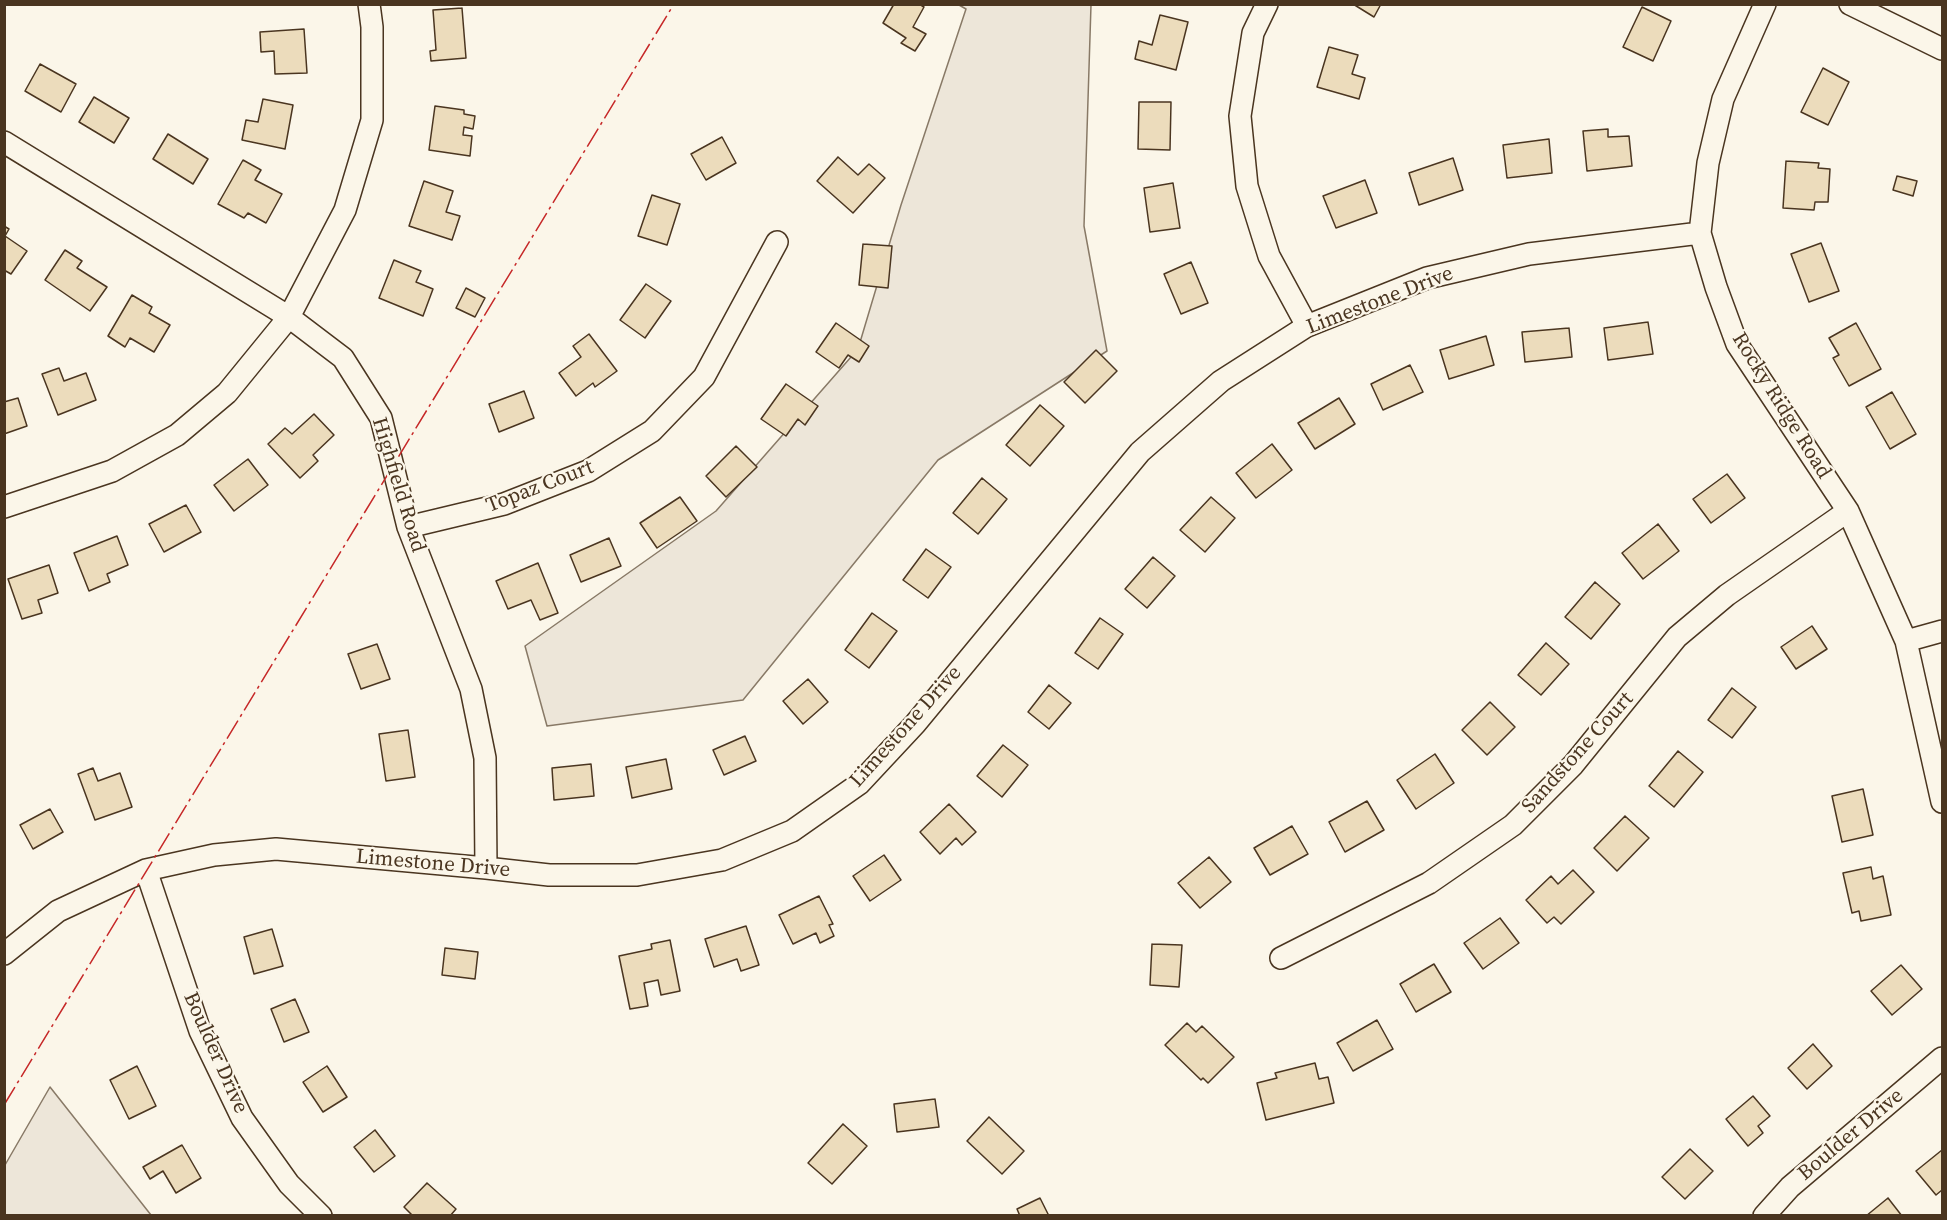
<!DOCTYPE html>
<style>
body{margin:0}
#map{position:relative;width:1947px;height:1220px;overflow:hidden;background:#fbf6e9;font-family:"Source Serif 4",serif}
canvas{display:block}
.frame{position:absolute;inset:0;border:6px solid #4a3520;pointer-events:none}
</style>
<div id="map">
<canvas width="1947" height="1220"></canvas>
<div class="frame"></div>
</div>
<script>
const g = document.querySelector('canvas').getContext('2d');
g.lineJoin = 'round';
function paint(path, color) {
  g.fillStyle = color;
  g.fill(path, 'evenodd');
}
function poly(rows) {
  const path = new Path2D();
  for (const r of rows) {
    path.moveTo(r[0], r[1]);
    for (let i = 2; i < r.length; i += 2) path.lineTo(r[i], r[i + 1]);
  }
  return path;
}
function trace(path, color, width, dash) {
  g.strokeStyle = color;
  g.lineWidth = width;
  g.lineCap = dash ? 'butt' : 'round';
  g.setLineDash(dash || []);
  g.stroke(path);
}
function label(font, color, halo, rows, align = 'center') {
  g.font = font + ' "Source Serif 4",serif';
  g.lineWidth = 4.5;
  g.setLineDash([]);
  g.textBaseline = 'middle';
  g.strokeStyle = halo;
  g.fillStyle = color;
  for (const [text, x, y, turn = 0] of rows) {
    g.save();
    g.translate(x, y);
    g.rotate((+turn || 0) * Math.PI / 180);
    g.textAlign = isNaN(turn) ? turn : align;
    if (halo) g.strokeText(text, 0, 0);
    g.fillText(text, 0, 0);
    g.restore();
  }
}
const green = poly([
 [959,5,1091,5,1084,226,1107,351,938,460,743,700,547,726,525,646,716,511,858,349,901,205,966,9,959,5],
 [50,1087,151,1215,5,1215,5,1165,50,1087]
]);
const building = poly([
 [894,4,919,4,924,7,913,27,926,34,915,51,901,43,906,38,883,23,894,4],
 [1353,4,1381,4,1374,17,1353,4],
 [1642,7,1671,21,1653,61,1623,47,1642,7],
 [462,8,466,58,431,61,430,51,436,50,433,10,462,8],
 [1160,15,1188,22,1176,70,1135,59,1139,41,1152,45,1160,15],
 [304,29,307,73,275,74,274,51,261,52,260,32,304,29],
 [1329,47,1358,55,1352,74,1365,78,1359,99,1317,87,1329,47],
 [40,64,76,84,61,112,25,91,40,64],
 [1823,68,1849,82,1828,125,1801,112,1823,68],
 [94,97,129,118,114,143,79,122,94,97],
 [263,99,293,105,285,149,242,140,246,120,258,122,263,99],
 [1139,102,1171,102,1170,150,1138,149,1139,102],
 [435,106,464,110,464,114,475,116,473,129,464,127,463,135,472,136,470,156,429,150,435,106],
 [1608,129,1608,137,1629,136,1632,166,1587,171,1583,131,1608,129],
 [168,134,208,159,193,184,153,159,168,134],
 [722,137,736,163,706,180,691,154,722,137],
 [1549,139,1552,173,1507,178,1503,145,1549,139],
 [838,157,858,175,869,164,885,178,853,213,817,181,838,157],
 [1453,158,1463,190,1419,205,1409,173,1453,158],
 [243,160,261,170,255,180,282,194,266,223,248,213,244,218,218,204,243,160],
 [1786,161,1819,163,1818,168,1830,169,1828,202,1815,202,1814,210,1783,208,1786,161],
 [1897,176,1917,181,1913,196,1893,190,1897,176],
 [1365,180,1377,213,1336,228,1323,196,1365,180],
 [424,181,453,191,446,212,460,216,452,240,409,226,424,181],
 [1173,183,1180,228,1150,232,1144,188,1173,183],
 [652,195,680,204,667,245,638,236,652,195],
 [4,226,9,229,5,236,27,251,11,274,4,270,4,226],
 [1821,243,1839,291,1809,302,1791,254,1821,243],
 [863,244,892,246,888,288,859,285,863,244],
 [65,250,82,261,77,268,107,287,90,311,45,280,65,250],
 [394,260,421,271,416,282,433,289,423,316,379,298,394,260],
 [1191,262,1208,303,1181,314,1164,274,1191,262],
 [646,284,671,301,645,338,620,320,646,284],
 [466,288,485,298,475,317,456,308,466,288],
 [132,295,152,307,149,313,170,325,154,352,130,338,125,347,108,336,132,295],
 [1648,322,1653,354,1608,360,1604,328,1648,322],
 [836,323,869,346,859,362,848,355,839,368,816,352,836,323],
 [1856,323,1881,369,1849,386,1833,358,1839,355,1829,338,1856,323],
 [1569,328,1572,357,1525,362,1522,332,1569,328],
 [589,334,617,371,595,387,593,383,576,396,559,373,581,357,573,346,589,334],
 [1486,336,1494,365,1449,379,1440,350,1486,336],
 [1096,350,1117,371,1085,403,1064,382,1096,350],
 [1410,365,1423,392,1383,410,1371,384,1410,365],
 [59,368,64,381,86,373,96,400,58,415,42,374,59,368],
 [786,384,818,406,805,425,798,419,786,436,761,419,786,384],
 [524,391,534,418,499,432,489,404,524,391],
 [1892,392,1916,434,1890,449,1866,407,1892,392],
 [18,398,27,426,4,434,4,402,18,398],
 [1339,398,1355,424,1315,449,1298,423,1339,398],
 [1040,405,1064,426,1030,466,1006,445,1040,405],
 [314,414,334,435,313,455,318,461,300,478,268,444,285,428,292,434,314,414],
 [1272,444,1292,470,1256,498,1236,473,1272,444],
 [736,446,757,467,726,497,706,476,736,446],
 [248,459,268,485,234,511,214,485,248,459],
 [1727,474,1745,498,1711,523,1693,499,1727,474],
 [982,478,1007,499,978,534,953,513,982,478],
 [680,497,697,521,657,548,640,523,680,497],
 [1211,497,1235,518,1205,552,1180,530,1211,497],
 [186,505,201,532,164,552,149,524,186,505],
 [1658,524,1679,551,1643,579,1622,553,1658,524],
 [117,536,128,565,107,574,110,582,89,591,74,553,117,536],
 [609,538,621,566,581,582,570,555,609,538],
 [926,549,951,567,928,598,903,580,926,549],
 [1153,557,1175,576,1147,608,1125,589,1153,557],
 [538,563,558,613,540,620,531,600,508,609,496,581,538,563],
 [49,565,58,593,38,600,42,613,22,619,8,579,49,565],
 [1595,582,1620,604,1591,639,1565,617,1595,582],
 [872,613,897,631,869,668,845,650,872,613],
 [1100,618,1123,634,1098,669,1075,653,1100,618],
 [1812,626,1827,649,1796,669,1781,647,1812,626],
 [1546,643,1569,664,1541,695,1518,675,1546,643],
 [377,644,390,679,361,689,348,654,377,644],
 [808,679,828,702,803,724,783,701,808,679],
 [1049,685,1071,703,1049,729,1028,712,1049,685],
 [1732,688,1756,707,1732,738,1708,720,1732,688],
 [1490,702,1515,727,1487,755,1462,730,1490,702],
 [408,730,415,777,386,781,379,734,408,730],
 [745,736,756,761,724,775,713,750,745,736],
 [1003,745,1028,765,1002,797,977,776,1003,745],
 [1678,751,1703,772,1674,807,1649,786,1678,751],
 [1435,754,1454,783,1416,809,1397,780,1435,754],
 [666,759,672,789,632,798,626,767,666,759],
 [591,764,594,796,554,800,552,768,591,764],
 [93,768,98,781,120,773,132,807,95,820,78,774,93,768],
 [1863,789,1873,835,1842,842,1832,796,1863,789],
 [1367,801,1384,830,1345,852,1329,822,1367,801],
 [949,804,976,832,962,845,956,838,940,854,920,832,949,804],
 [50,809,63,832,33,849,20,825,50,809],
 [1625,816,1649,838,1617,871,1594,848,1625,816],
 [1292,826,1308,854,1270,875,1254,848,1292,826],
 [884,855,901,880,870,901,853,876,884,855],
 [1209,857,1231,882,1200,908,1178,883,1209,857],
 [1871,867,1873,879,1883,876,1891,915,1861,921,1859,911,1852,913,1843,873,1871,867],
 [1573,870,1594,892,1561,924,1554,917,1547,923,1526,900,1551,876,1558,884,1573,870],
 [819,896,833,924,829,925,834,936,820,943,816,933,793,944,779,915,819,896],
 [1500,918,1519,943,1483,969,1464,943,1500,918],
 [746,926,759,965,741,971,737,959,714,967,705,939,746,926],
 [272,929,283,966,254,974,244,937,272,929],
 [670,940,680,991,661,995,658,980,644,983,648,1006,630,1009,619,956,652,949,651,944,670,940],
 [1152,944,1182,945,1179,987,1150,985,1152,944],
 [445,948,478,952,475,979,442,975,445,948],
 [1434,964,1451,992,1416,1012,1400,984,1434,964],
 [1901,965,1922,989,1892,1015,1871,991,1901,965],
 [295,999,309,1032,284,1042,271,1009,295,999],
 [1377,1020,1393,1049,1353,1071,1337,1043,1377,1020],
 [1187,1023,1196,1032,1202,1026,1234,1057,1208,1083,1203,1078,1201,1080,1165,1045,1187,1023],
 [1813,1044,1832,1066,1807,1089,1788,1068,1813,1044],
 [1315,1063,1319,1079,1328,1077,1334,1103,1266,1120,1257,1083,1277,1078,1275,1073,1315,1063],
 [137,1066,156,1106,129,1119,110,1080,137,1066],
 [327,1066,347,1097,323,1112,303,1082,327,1066],
 [1753,1096,1770,1116,1758,1126,1763,1133,1748,1146,1726,1119,1753,1096],
 [935,1099,939,1127,897,1132,894,1104,935,1099],
 [989,1117,1024,1151,1002,1174,967,1141,989,1117],
 [843,1124,867,1146,832,1184,808,1163,843,1124],
 [375,1130,395,1156,374,1172,354,1147,375,1130],
 [182,1145,201,1178,176,1193,163,1171,150,1179,143,1167,182,1145],
 [1690,1149,1713,1171,1685,1199,1662,1177,1690,1149],
 [1942,1150,1942,1190,1936,1195,1916,1171,1942,1150],
 [427,1183,456,1209,450,1216,413,1216,404,1207,427,1183],
 [1040,1198,1049,1216,1020,1216,1017,1209,1040,1198],
 [1888,1198,1902,1216,1866,1216,1888,1198]
]);
const minor = poly([
 [1267,4,1253,33,1240,116,1247,186,1269,256,1307,326],
 [1765,4,1723,99,1708,163,1700,233,1716,287,1737,344,1848,511,1906,641,1942,802],
 [1850,4,1942,49],
 [4,142,289,317,343,358,381,418,408,527,471,689,485,758,486,868],
 [4,507,112,471,177,435,227,393,289,317,345,210,372,120,372,27,369,4],
 [408,527,504,504,588,471,652,431,704,377,777,242],
 [1906,641,1942,631],
 [146,870,200,1031,242,1118,289,1184,321,1216],
 [4,954,58,911,146,870,214,855,276,849,486,868,549,875,637,875,722,860,792,831,859,784,915,724,1140,452,1221,381,1307,326,1427,278,1529,254,1700,233],
 [1281,958,1429,883,1513,825,1573,765,1677,637,1727,595,1848,511],
 [1764,1216,1790,1187,1942,1058]
]);
const power = poly([
 [4,1105,674,4]
]);
const streetNames = [
 ["Limestone Drive",1380,301,-21],
 ["Rocky Ridge Road",1781,406,58],
 ["Highfield Road",398,485,73],
 ["Topaz Court",540,487,-21],
 ["Limestone Drive",906,727,-48],
 ["Sandstone Court",1578,753,-48],
 ["Limestone Drive",433,864,5],
 ["Boulder Drive",215,1053,66],
 ["Boulder Drive",1851,1135,-40]
];
paint(green, '#ede6d9');
trace(green, '#887966', 1.5);
paint(building, '#ecdcbc');
trace(building, '#4a3520', 1.5);
trace(minor, '#4a3520', 24);
trace(minor, '#fbf6e9', 21);
trace(power, '#c62828', 1.5, [21, 4.5, 3, 4.5]);
label('21px', '#4a3520', '#fbf6e9', streetNames);
</script>
